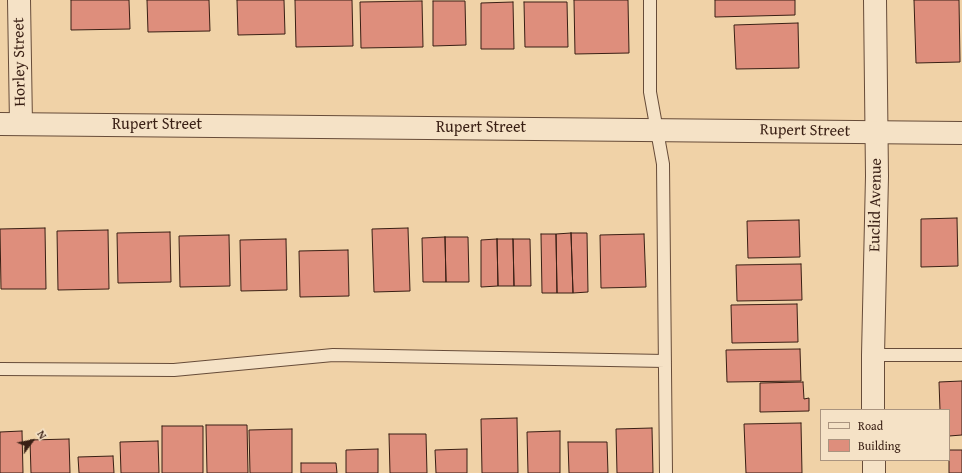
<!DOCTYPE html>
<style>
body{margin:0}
#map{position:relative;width:962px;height:473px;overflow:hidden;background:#f0d2a7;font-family:"Gentium Book Plus",serif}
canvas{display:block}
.legend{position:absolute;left:820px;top:409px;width:130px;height:52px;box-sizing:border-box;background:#f5e2c6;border:1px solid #aa947f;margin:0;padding:5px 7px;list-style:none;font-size:12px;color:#391f14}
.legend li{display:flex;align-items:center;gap:8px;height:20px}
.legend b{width:20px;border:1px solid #aa947f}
.north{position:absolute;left:12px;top:421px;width:40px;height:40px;-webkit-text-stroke:3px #f5e2c6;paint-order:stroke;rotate:58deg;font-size:11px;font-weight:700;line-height:16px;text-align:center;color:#391f14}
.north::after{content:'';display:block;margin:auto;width:14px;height:18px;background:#391f14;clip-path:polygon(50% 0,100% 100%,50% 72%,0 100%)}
</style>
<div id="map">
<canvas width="962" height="473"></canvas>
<ul class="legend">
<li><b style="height:5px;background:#f5e2c6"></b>Road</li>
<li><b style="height:11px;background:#de8e7c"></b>Building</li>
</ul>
<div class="north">N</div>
</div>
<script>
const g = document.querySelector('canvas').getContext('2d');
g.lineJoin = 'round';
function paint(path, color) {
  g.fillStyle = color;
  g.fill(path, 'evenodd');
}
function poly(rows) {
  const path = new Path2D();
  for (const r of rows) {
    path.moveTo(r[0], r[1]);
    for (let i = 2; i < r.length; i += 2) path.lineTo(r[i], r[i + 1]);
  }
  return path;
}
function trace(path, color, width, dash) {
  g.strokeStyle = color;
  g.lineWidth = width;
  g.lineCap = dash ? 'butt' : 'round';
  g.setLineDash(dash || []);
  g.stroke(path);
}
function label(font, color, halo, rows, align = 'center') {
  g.font = font + ' "Gentium Book Plus",serif';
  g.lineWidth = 3.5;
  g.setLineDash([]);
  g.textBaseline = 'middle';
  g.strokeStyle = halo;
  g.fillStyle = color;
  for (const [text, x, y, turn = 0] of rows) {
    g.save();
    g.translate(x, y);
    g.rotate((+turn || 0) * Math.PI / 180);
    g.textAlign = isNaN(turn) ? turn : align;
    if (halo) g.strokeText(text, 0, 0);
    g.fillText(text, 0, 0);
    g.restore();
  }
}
const building = poly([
 [71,0,129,0,130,29,71,30,71,0],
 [147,0,209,0,210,31,148,32,147,0],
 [237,0,284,0,285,34,238,35,237,0],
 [295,0,352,0,353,46,296,47,295,0],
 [574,0,628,0,629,53,575,54,574,0],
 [715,0,795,0,795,15,715,17,715,0],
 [914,0,959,0,960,62,916,63,914,0],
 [422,1,423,47,361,48,360,2,422,1],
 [433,1,465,1,466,45,433,46,433,1],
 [513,2,514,49,481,49,481,3,513,2],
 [524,2,567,2,568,47,525,47,524,2],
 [798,23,799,68,736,69,734,25,798,23],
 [957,218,958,266,921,267,921,219,957,218],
 [799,220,800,257,748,258,747,221,799,220],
 [45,228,46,289,1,289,0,229,45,228],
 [408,228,410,291,374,292,372,229,408,228],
 [108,230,109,289,58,290,57,231,108,230],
 [170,232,171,282,118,283,117,233,170,232],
 [571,233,573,293,557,293,556,234,571,233],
 [571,233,587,233,588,292,573,293,571,233],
 [541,234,556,234,557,293,542,293,541,234],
 [644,234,646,287,601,288,600,235,644,234],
 [229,235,230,286,180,287,179,236,229,235],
 [445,237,468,237,469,282,446,282,445,237],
 [445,237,446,282,423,282,422,238,445,237],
 [286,239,287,290,241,291,240,240,286,239],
 [497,239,513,239,514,286,498,286,497,239],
 [497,239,498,286,481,287,481,240,497,239],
 [513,239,530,239,531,286,514,286,513,239],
 [348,250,349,296,300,297,299,251,348,250],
 [801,264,802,300,737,301,736,265,801,264],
 [797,304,798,342,732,343,731,305,797,304],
 [800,349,801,381,727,382,726,350,800,349],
 [962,381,962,435,949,436,949,410,940,410,939,382,962,381],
 [803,382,804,399,809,398,809,411,760,412,760,383,803,382],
 [517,418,518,473,482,473,481,419,517,418],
 [801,423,802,473,746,473,744,424,801,423],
 [206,425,247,425,248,473,207,473,206,425],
 [162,426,203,426,203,473,162,473,162,426],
 [652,428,653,473,617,473,616,429,652,428],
 [292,429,292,473,250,473,249,430,292,429],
 [22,431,23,473,0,473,0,432,22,431],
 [560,431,560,473,528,473,527,432,560,431],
 [389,434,426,434,427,473,390,473,389,434],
 [69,439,70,473,31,473,30,440,69,439],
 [158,441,159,473,121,473,120,442,158,441],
 [568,442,607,442,608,473,569,473,568,442],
 [378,449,378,473,346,473,346,450,378,449],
 [467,449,467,473,436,473,435,450,467,449],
 [949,450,962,450,962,473,949,473,949,450],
 [113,456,114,473,79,473,78,457,113,456],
 [301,463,336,463,337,473,301,473,301,463]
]);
const service = poly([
 [650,0,650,92,663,164,666,473],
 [873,355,962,355],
 [0,369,174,370,333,355,665,361]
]);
const minor = poly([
 [19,0,21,124],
 [873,410,873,355,877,176,875,0],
 [874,460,874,473]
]);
const tertiary = poly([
 [0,124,962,133]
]);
const streetNames = [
 ["Horley Street",20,62,-91],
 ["Rupert Street",157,125],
 ["Rupert Street",481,128],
 ["Rupert Street",805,131,1],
 ["Euclid Avenue",876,205,-89]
];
paint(building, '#de8e7c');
trace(building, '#391f14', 1);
trace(service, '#674c39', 14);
trace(minor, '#674c39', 24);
trace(tertiary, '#674c39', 24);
trace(service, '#f5e2c6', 12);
trace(minor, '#f5e2c6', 22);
trace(tertiary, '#f5e2c6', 22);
label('16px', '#391f14', '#f5e2c6', streetNames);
</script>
